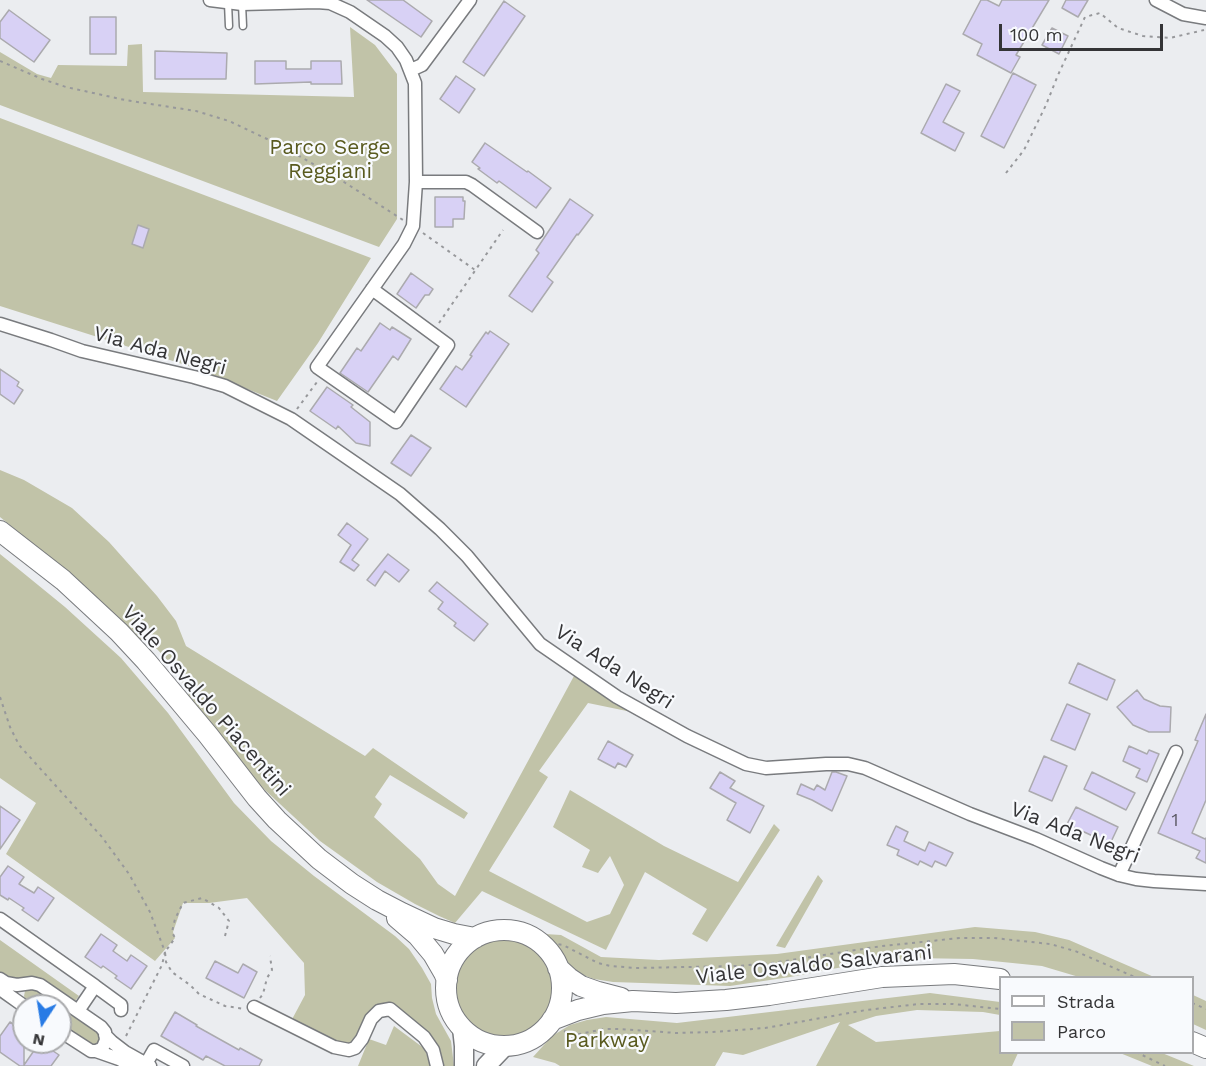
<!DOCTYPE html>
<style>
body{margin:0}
#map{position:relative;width:1206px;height:1066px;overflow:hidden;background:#ebedf0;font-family:"Work Sans",sans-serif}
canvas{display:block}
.legend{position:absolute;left:999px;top:976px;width:195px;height:78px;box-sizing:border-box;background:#f8fafd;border:2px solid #aaabad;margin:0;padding:8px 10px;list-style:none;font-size:18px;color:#343436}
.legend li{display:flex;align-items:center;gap:12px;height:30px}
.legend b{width:30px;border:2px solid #aaabad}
.north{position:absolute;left:12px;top:994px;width:60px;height:60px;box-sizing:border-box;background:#f8fafd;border:2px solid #aaabad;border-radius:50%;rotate:192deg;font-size:16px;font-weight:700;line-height:24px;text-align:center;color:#343436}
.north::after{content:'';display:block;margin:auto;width:21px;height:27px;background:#287be5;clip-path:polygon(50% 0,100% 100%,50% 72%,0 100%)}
.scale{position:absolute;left:999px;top:24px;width:164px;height:27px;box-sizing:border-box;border:3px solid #343436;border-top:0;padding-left:8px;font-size:18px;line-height:21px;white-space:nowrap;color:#343436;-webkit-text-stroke:4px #f8fafd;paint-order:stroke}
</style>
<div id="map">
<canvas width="1206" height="1066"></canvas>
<ul class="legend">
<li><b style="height:8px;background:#fff"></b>Strada</li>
<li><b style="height:16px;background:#c1c3a8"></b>Parco</li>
</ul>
<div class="north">N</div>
<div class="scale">100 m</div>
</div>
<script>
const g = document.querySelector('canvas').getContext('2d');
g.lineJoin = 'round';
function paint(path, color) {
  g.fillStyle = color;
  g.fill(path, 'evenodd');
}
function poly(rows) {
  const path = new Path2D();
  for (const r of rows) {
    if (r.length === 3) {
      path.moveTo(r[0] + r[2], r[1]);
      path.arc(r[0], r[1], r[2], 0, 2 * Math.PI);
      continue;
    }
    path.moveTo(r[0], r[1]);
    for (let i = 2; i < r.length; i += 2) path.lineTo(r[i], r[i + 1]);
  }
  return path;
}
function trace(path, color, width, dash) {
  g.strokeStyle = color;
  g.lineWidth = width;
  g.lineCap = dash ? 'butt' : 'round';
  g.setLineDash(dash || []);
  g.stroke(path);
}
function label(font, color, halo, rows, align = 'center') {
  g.font = font + ' "Work Sans",sans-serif';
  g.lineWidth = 4.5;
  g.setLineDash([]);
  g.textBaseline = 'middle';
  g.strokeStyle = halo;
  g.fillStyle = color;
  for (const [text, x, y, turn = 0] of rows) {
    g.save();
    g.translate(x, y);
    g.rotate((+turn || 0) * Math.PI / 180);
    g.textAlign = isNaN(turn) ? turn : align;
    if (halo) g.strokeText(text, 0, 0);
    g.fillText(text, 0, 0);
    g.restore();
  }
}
const green = poly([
 [350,27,375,45,397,74,397,219,379,247,0,105,0,52,37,74,51,78,58,65,127,66,128,45,142,44,143,92,354,97],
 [0,118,371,258,318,343,277,401,195,368,0,306],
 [0,470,24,480,72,508,109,542,157,596,176,621,186,646,365,756,373,748,468,813,464,819,390,775,375,797,382,804,374,817,420,859,438,884,455,896,574,676,579,670,651,716,588,703,539,771,548,777,489,871,587,922,610,914,624,885,610,856,598,873,582,867,590,850,553,827,570,790,664,846,738,882,774,824,780,830,707,942,692,934,707,909,645,872,606,950,482,891,455,923,439,916,415,904,377,882,320,841,253,779,194,706,180,677,167,660,157,649,149,644,130,634,104,604,54,561,0,517],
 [0,554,65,607,121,658,168,713,234,803,271,841,314,876,395,936,409,949,422,968,431,984,432,998,436,1014,451,1041,454,1066,437,1066,433,1050,390,1009,379,1011,349,1050,289,1025,305,995,304,963,247,898,209,903,183,903,173,932,175,938,155,961,6,854,36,803,0,778],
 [818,875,823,881,785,948,776,946],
 [975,927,1035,932,1069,940,1154,977,1079,977,1042,966,973,959,912,958,848,966,790,977,730,986,613,982,594,979,580,974,569,965,545,934,561,935,601,957,659,960,777,954],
 [504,988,48],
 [0,940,79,996,75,1001,37,980,16,979,0,973],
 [33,987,95,1028,102,1038,98,1046,93,1048,60,1027,60,1006,30,1006,27,1004,24,996,25,991,28,988],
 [930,993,1000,1002,1000,1015,983,1012,917,1010,876,1016,848,1025,876,1042,1000,1031,1000,1052,1018,1053,1012,1066,816,1066,840,1022,743,1055,723,1052,715,1066,560,1066,555,1063,533,1057,552,1036,570,1025,587,1020,606,1017,677,1023],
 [1193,995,1206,1001,1206,1030,1193,1024],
 [394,1026,425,1049,430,1066,358,1066,369,1039,386,1045],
 [1120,1053,1162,1053,1194,1066,1152,1066]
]);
const building = poly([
 [367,0,403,0,432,21,421,37,367,0],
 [981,0,987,0,999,6,1002,0,1049,0,1016,55,1020,57,1011,73,977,55,982,44,963,34,981,0],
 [1066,0,1088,0,1078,17,1062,8,1066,0],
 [504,1,525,16,484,76,463,62,504,1],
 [9,10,50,40,34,62,0,38,0,22,9,10],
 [90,17,116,17,116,54,90,54,90,17],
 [1052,28,1068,36,1059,54,1042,45,1052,28],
 [155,51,227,53,226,79,155,79,155,51],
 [255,61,286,61,286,69,311,69,311,61,341,61,342,84,311,84,311,82,255,84,255,61],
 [1013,73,1036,85,1004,148,981,136,1013,73],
 [456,76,475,89,459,113,440,99,456,76],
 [946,84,960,91,943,122,964,133,955,151,921,133,946,84],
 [485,143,527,172,528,171,551,188,536,208,499,181,497,183,478,169,480,168,472,162,485,143],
 [435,197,463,197,463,201,465,201,464,219,453,219,453,227,435,227,435,197],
 [570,199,593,215,578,235,577,234,547,277,553,282,532,312,509,296,539,253,536,250,570,199],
 [138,225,149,229,143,248,132,244,138,225],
 [411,273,433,289,429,295,425,295,416,308,397,294,411,273],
 [380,323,390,330,392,327,411,339,398,360,393,356,368,392,340,373,357,348,361,351,380,323],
 [490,331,509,344,466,407,440,389,456,366,462,370,472,356,470,355,486,332,488,334,490,331],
 [0,369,19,382,17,386,23,390,14,404,0,394,0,369],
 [327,387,353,405,351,407,370,422,370,446,356,443,338,426,336,429,310,411,327,387],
 [411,435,431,448,411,476,391,463,411,435],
 [347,523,368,539,352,560,359,565,354,571,340,562,351,545,338,535,347,523],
 [388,554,409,570,399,582,385,571,375,586,367,580,388,554],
 [437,582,488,624,474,641,454,626,456,623,438,609,443,602,429,591,437,582],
 [1078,663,1115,680,1107,700,1069,683,1078,663],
 [1137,690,1144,699,1160,706,1171,707,1170,732,1149,732,1133,725,1117,707,1137,690],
 [1067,704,1090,714,1075,750,1051,740,1067,704],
 [1206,714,1206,800,1192,833,1205,839,1206,838,1206,863,1196,858,1200,851,1158,833,1198,741,1195,740,1206,714],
 [608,741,633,755,626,767,618,763,615,768,598,759,608,741],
 [1129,746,1147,754,1149,750,1159,754,1147,782,1136,777,1140,769,1123,761,1129,746],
 [1044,756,1067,766,1052,801,1029,791,1044,756],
 [720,772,735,781,730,788,764,806,750,833,727,820,736,803,710,788,720,772],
 [832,772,836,772,847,776,832,811,812,800,797,794,801,784,814,790,817,785,825,790,832,772],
 [1092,772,1135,793,1126,810,1084,789,1092,772],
 [0,806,20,820,0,849,0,806],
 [1076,807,1118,827,1110,844,1067,824,1076,807],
 [896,826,908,832,904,841,925,851,929,842,953,853,946,866,935,861,932,867,920,861,918,865,897,855,899,850,887,845,896,826],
 [8,866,24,877,19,884,34,893,38,887,54,898,38,921,22,910,24,908,9,898,8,900,0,895,0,877,8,866],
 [101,934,117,945,113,951,127,961,131,955,147,966,131,989,115,978,117,976,103,966,101,968,85,957,101,934],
 [215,961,238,973,243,964,257,972,244,998,206,978,215,961],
 [175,1012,197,1025,196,1026,239,1050,240,1048,262,1060,259,1066,225,1066,206,1056,203,1060,161,1036,175,1012],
 [10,1022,24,1031,24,1065,40,1042,59,1055,51,1066,20,1066,0,1052,0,1036,10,1022]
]);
const path = poly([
 [0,61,42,79,66,87,125,100,196,111,229,121,284,147,344,182,403,220],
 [1006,173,1024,150,1046,105,1058,75,1085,17,1100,13,1118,28,1143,36,1170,38,1204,30],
 [423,233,475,270],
 [439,323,503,230],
 [297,409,317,382],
 [0,697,10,727,19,745,102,837,129,874,150,912,165,952,162,965,125,1038],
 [225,936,229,921,219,908,202,898,183,903,175,919,172,932,175,938,165,952,166,962,172,972,190,985,199,994,225,1006,245,1009],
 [545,947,550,943,563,945,598,963,610,966,636,968,738,966,772,963,882,946,931,941,960,938,994,938,1050,944,1075,951,1137,978],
 [260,998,263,994,267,978,272,970,270,956],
 [1192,1003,1206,1009],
 [564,1031,575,1035,604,1029,620,1029,676,1033,713,1032,765,1028,866,1010,919,1004,953,1004,1000,1009],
 [1136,1052,1165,1066]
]);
const lane = poly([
 [228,3,229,26],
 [242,4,243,26]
]);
const street = poly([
 [210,0,242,4,317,2,330,3,350,12,385,36,397,47,406,60,415,83,416,182,413,226,404,244,317,367,396,422,448,345,372,289],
 [1156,0,1183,14,1206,18],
 [411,70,422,65,470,0],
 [416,182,466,182,472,185,537,232],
 [0,324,51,340,82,351,194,377,225,386,291,419,400,494,440,529,467,556,540,644,617,697,687,736,746,764,766,768,826,764,848,764,865,768,970,814,1036,839,1101,868,1119,875,1136,879,1154,881,1206,884],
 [1119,875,1176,752],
 [0,919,95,986,78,1011],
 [0,979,6,983,17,985,32,983,40,985,101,1027,105,1032,106,1040,103,1047,101,1049,96,1051,91,1051,60,1031],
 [95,986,121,1005,121,1010],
 [0,989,24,1006],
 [254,1007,334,1047,349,1050,355,1048,362,1039,371,1019,379,1011,390,1009,424,1037,433,1050,437,1066],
 [105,1035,112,1042,125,1052,150,1066],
 [96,1051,119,1059,132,1066],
 [146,1064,154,1050,183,1066]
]);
const secondary = poly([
 [462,1028,464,1046,464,1066],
 [486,1066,505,1046]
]);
const primary = poly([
 [0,531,63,580,119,632,146,661,208,735,257,798,277,820,319,859,352,884,377,900,402,913,434,928,454,934,475,938],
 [397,918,418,936,433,954,444,973,447,980],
 [504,988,58],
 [558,968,569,978,581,986,598,992,621,998],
 [552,1020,578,1010,603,1004,633,1001,676,1003,726,1000,769,995,882,977,954,974,1000,979],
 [1192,1042,1206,1048]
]);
const numberNames = [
 ["1",1175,821]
];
const parkNames = [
 ["Parco Serge",330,148],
 ["Reggiani",330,172],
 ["Parkway",607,1041]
];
const streetNames = [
 ["Via Ada Negri",160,351,15],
 ["Via Ada Negri",614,667,33],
 ["Viale Osvaldo Piacentini",206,701,49],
 ["Via Ada Negri",1075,833,21],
 ["Viale Osvaldo Salvarani",814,965,-6]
];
paint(green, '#c1c3a8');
paint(building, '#d8d1f5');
trace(building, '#abaaae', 1.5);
trace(lane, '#797b7e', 9);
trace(street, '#797b7e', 15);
trace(secondary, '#797b7e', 21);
trace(primary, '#797b7e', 22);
trace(path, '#97989b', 2, [3, 4.5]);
trace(lane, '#fff', 6);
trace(street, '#fff', 12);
trace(secondary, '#fff', 18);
trace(primary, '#fff', 20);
label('18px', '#5d5b66', null, numberNames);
label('21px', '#595a1f', '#f8fafd', parkNames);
label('21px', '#343436', '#f8fafd', streetNames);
</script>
